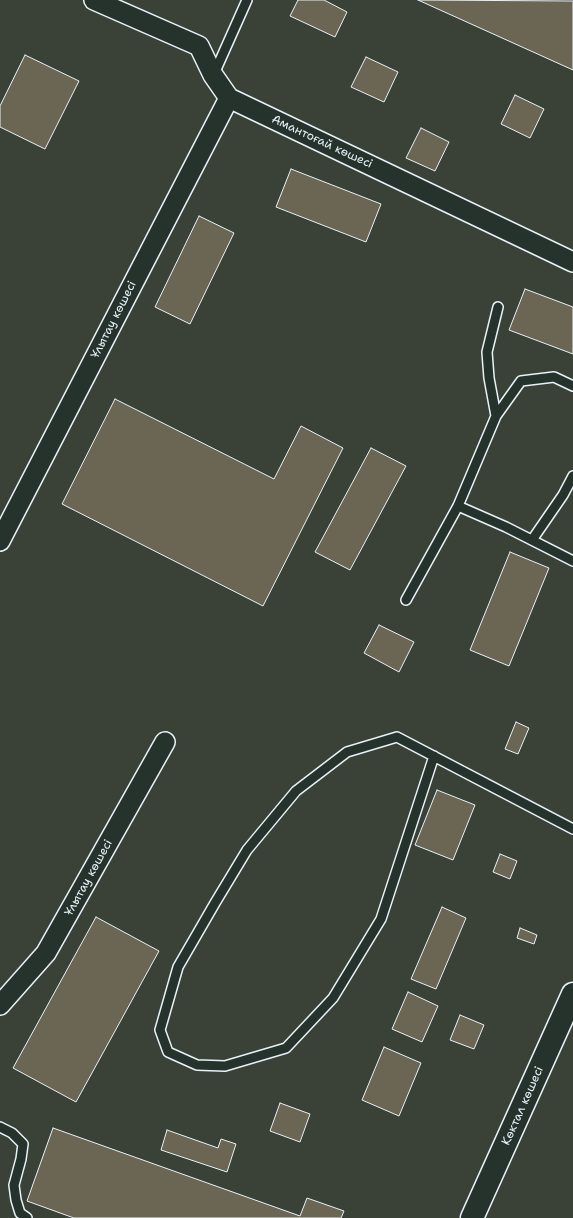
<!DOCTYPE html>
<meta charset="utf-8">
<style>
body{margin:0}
canvas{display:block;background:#3a4238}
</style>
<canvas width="573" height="1218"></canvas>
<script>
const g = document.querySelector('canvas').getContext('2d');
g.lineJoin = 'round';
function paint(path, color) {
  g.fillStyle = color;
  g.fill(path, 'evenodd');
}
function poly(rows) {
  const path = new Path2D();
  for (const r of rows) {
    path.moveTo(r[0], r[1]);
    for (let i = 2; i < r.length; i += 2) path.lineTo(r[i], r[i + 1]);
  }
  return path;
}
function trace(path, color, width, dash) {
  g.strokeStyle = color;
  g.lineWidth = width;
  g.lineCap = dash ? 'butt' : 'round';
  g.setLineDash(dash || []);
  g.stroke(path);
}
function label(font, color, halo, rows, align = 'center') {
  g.font = font + ' "Shantell Sans",sans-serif';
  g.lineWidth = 3;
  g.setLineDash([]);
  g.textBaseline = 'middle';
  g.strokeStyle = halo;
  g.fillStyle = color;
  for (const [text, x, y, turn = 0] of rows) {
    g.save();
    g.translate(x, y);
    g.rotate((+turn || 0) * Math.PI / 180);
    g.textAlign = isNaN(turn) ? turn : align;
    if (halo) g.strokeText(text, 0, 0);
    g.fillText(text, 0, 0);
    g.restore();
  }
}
const building = poly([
 [298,0,324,0,347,12,335,37,290,16,298,0],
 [418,0,573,1,573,70,418,0],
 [25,55,79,81,45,149,0,127,0,106,25,55],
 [366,57,398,72,384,102,351,87,366,57],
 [515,95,544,109,530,138,501,124,515,95],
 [421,128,449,142,435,171,406,158,421,128],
 [291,169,381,204,366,242,276,207,291,169],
 [199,216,234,233,190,324,155,307,199,216],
 [525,289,573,307,573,354,509,330,525,289],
 [115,399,274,479,301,426,343,448,263,606,62,504,115,399],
 [371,448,406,466,350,570,315,552,371,448],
 [510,552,549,568,509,666,470,650,510,552],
 [379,625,414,642,399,672,364,653,379,625],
 [516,722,529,728,518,754,505,749,516,722],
 [437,790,475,805,453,860,415,845,437,790],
 [500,854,517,861,510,879,493,872,500,854],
 [442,907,466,918,436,989,411,979,442,907],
 [96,917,159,951,76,1102,13,1068,96,917],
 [520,928,537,935,534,944,517,938,520,928],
 [408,992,438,1006,422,1042,392,1029,408,992],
 [460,1015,484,1025,474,1049,450,1040,460,1015],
 [384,1047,421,1063,399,1116,362,1100,384,1047],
 [280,1103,310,1114,300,1142,270,1131,280,1103],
 [53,1128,300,1216,307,1198,344,1211,341,1218,74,1218,27,1201,53,1128],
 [167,1130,218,1148,221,1139,236,1144,227,1172,161,1150,167,1130]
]);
const lane = poly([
 [214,74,247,0],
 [496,416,489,378,487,352,498,307],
 [458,506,506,527,573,561],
 [532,540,563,495,573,476],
 [406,600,458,506,496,416,521,381,554,377,573,386],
 [434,756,381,919,333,998,286,1048,225,1066,197,1065,168,1052,160,1030,178,967,215,903,247,850,296,791,347,752,397,737,573,829],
 [0,1127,12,1133,23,1144,21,1159,14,1185,16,1200,20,1213,27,1218]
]);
const street = poly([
 [94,0,199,46,213,75,229,98,573,262],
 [0,541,229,98],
 [0,1005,46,953,165,742]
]);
const secondary = poly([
 [472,1218,573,994]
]);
const streetNames = [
 ["Амантоғай көшесі",322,142,25],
 ["Ұлытау көшесі",114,320,-63],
 ["Ұлытау көшесі",89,878,-61],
 ["Көктал көшесі",523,1106,-66]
];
paint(building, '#6a6653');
trace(building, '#e8f1f8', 1);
trace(lane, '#e8f1f8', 12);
trace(street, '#e8f1f8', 22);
trace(secondary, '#e8f1f8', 25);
trace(lane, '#26332d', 9);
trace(street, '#26332d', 19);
trace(secondary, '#26332d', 22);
label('12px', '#e8f1f8', '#26332d', streetNames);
</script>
